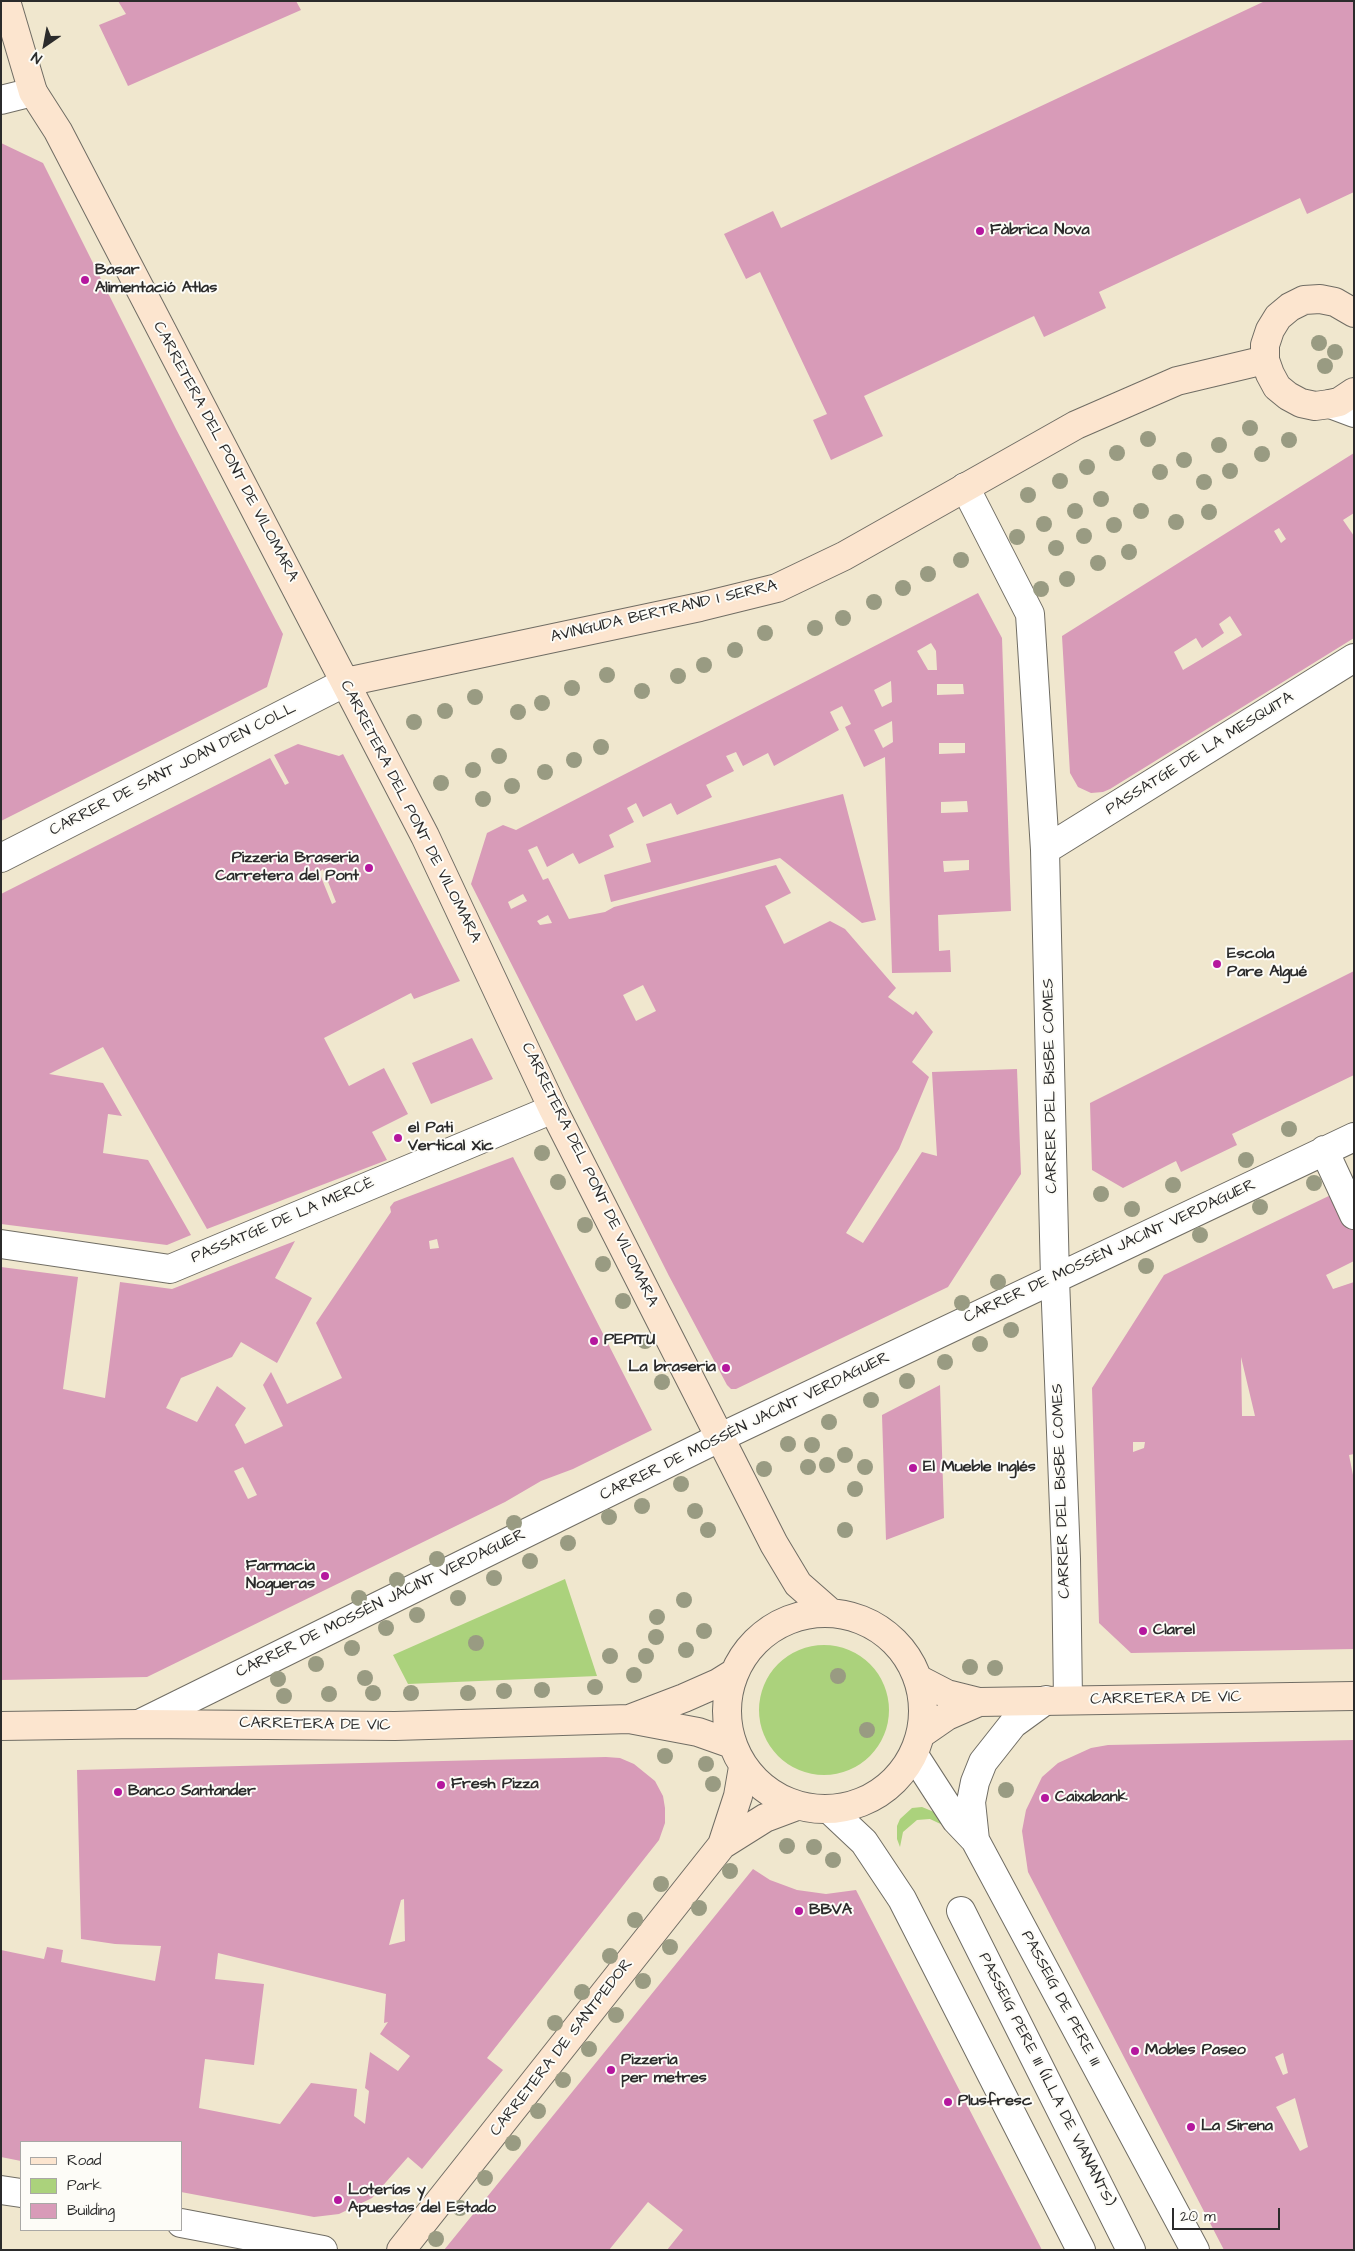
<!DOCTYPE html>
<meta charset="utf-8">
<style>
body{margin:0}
#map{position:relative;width:1355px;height:2251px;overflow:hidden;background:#f0e7ce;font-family:"Architects Daughter",sans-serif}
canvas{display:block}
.frame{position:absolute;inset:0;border:2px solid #2b2b2b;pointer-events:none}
.legend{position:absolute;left:20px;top:2141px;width:162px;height:90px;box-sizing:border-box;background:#fdfcf7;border:1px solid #a9a8a5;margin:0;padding:6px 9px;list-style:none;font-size:15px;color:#2b2b2b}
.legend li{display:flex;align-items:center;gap:10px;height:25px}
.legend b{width:25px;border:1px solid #a9a8a5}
.north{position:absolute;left:20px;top:20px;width:50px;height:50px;-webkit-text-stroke:4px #fdfcf7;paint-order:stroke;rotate:213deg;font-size:14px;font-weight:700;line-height:20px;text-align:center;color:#2b2b2b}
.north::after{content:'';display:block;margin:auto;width:18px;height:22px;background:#2b2b2b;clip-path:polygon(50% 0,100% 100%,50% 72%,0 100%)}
.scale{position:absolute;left:1172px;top:2208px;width:108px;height:22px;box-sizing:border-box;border:2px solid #2b2b2b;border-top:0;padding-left:6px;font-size:15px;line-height:18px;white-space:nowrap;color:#2b2b2b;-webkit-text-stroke:4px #fdfcf7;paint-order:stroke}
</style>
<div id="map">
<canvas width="1355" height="2251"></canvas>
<div class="frame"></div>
<ul class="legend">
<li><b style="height:6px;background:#fce5cf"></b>Road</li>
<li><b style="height:14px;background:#abd27c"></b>Park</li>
<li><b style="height:14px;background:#d89bb8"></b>Building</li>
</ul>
<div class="north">N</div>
<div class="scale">20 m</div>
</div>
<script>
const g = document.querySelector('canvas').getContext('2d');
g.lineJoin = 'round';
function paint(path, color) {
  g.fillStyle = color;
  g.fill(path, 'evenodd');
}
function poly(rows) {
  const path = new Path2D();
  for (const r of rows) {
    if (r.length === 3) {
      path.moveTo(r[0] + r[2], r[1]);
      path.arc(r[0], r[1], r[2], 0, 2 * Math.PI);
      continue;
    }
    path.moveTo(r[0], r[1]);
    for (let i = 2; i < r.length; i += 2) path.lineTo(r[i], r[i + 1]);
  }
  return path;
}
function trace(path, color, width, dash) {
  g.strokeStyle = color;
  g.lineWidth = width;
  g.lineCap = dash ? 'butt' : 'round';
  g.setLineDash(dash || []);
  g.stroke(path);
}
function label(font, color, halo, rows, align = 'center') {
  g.font = font + ' "Architects Daughter",sans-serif';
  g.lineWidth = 4;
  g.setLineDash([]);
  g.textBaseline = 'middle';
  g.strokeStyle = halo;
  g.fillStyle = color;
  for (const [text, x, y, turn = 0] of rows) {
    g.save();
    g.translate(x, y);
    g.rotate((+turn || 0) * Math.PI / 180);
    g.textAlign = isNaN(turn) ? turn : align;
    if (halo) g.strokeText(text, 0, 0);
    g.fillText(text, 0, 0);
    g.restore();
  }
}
const green = poly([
 [565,1579,597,1676,408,1684,393,1655],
 [824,1710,65],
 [922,1807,939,1814,949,1828,930,1819,917,1820,903,1832,900,1847,897,1839,897,1826,900,1819,912,1808]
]);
const building = poly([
 [118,1,296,1,301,10,128,86,99,25,126,14],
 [1265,1,1354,1,1354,192,1307,214,1300,198,1099,292,1106,308,1044,337,1034,316,864,396,883,436,831,460,813,420,827,414,760,272,746,279,724,234,773,211,781,228],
 [1,143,43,163,176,429,283,634,267,687,1,821],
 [1354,453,1354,513,1343,520,1354,536,1354,638,1110,789,1103,792,1091,793,1078,787,1070,773,1062,636],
 [1279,528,1286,539,1281,543,1274,531],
 [1230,616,1242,635,1183,670,1174,652,1196,638,1202,648,1224,633,1219,624],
 [978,593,1002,638,1011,911,938,915,939,951,950,950,951,972,892,973,885,757,864,767,845,727,851,724,842,706,830,712,839,730,774,766,768,753,743,766,736,752,726,756,734,771,706,785,712,797,677,815,671,803,643,817,636,803,627,808,634,822,609,835,614,847,579,864,573,853,547,867,537,846,528,850,543,880,548,878,569,919,605,912,614,907,776,865,791,893,765,906,784,944,830,921,845,929,896,988,888,997,913,1015,916,1011,933,1032,912,1062,929,1077,899,1149,846,1233,863,1243,922,1152,937,1156,932,1072,1017,1069,1021,1174,948,1287,736,1389,731,1389,727,1385,669,1276,471,884,487,833,503,825,516,830],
 [931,643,936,651,937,670,928,670,917,651],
 [891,681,892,702,882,707,874,690],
 [937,684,963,684,964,694,937,695],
 [892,721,893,742,883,748,874,730],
 [939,743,965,743,965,753,939,754],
 [967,801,968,812,941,813,941,802],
 [969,860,969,870,944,872,943,861],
 [523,894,527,901,511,909,508,902],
 [548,915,552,923,540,925,537,921],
 [643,985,656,1011,636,1021,623,995],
 [298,744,339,756,343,754,460,981,414,999,411,993,324,1038,349,1086,384,1068,408,1114,372,1132,387,1160,207,1229,103,1047,49,1074,103,1083,122,1116,108,1114,103,1153,148,1160,191,1235,167,1245,1,1224,1,894,270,758,285,785,289,783,274,755],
 [323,869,336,902,332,904,319,872],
 [843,794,876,920,862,923,780,858,611,902,604,875,651,862,646,844],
 [1354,971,1354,1075,1232,1134,1237,1145,1181,1172,1176,1161,1123,1188,1092,1170,1090,1103],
 [472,1038,493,1079,431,1104,412,1063],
 [513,1157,652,1430,573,1469,541,1481,505,1502,147,1677,1,1680,1,1267,78,1277,63,1389,105,1398,120,1282,172,1289,295,1241,275,1278,312,1298,277,1363,241,1342,232,1357,181,1378,166,1408,197,1422,217,1386,246,1408,235,1425,245,1444,283,1426,263,1385,271,1372,287,1404,342,1378,316,1323,391,1212,390,1207,394,1202],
 [437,1239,439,1248,430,1249,429,1241],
 [243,1467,257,1495,248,1499,234,1471],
 [1335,1193,1354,1232,1354,1261,1326,1275,1333,1289,1354,1282,1354,1454,1349,1455,1354,1480,1354,1649,1131,1653,1099,1623,1092,1388,1164,1275],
 [1241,1357,1255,1416,1242,1416],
 [1133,1442,1145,1442,1144,1448,1133,1452],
 [940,1385,944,1518,886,1540,882,1415],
 [1354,1740,1354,2250,1224,2250,1028,1872,1022,1831,1026,1810,1042,1777,1058,1763,1091,1748,1108,1745],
 [1283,2053,1288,2073,1283,2075,1275,2057],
 [1295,2098,1308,2147,1300,2151,1276,2107],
 [606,1757,620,1758,634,1764,655,1781,663,1796,665,1808,665,1823,659,1840,487,2058,503,2070,422,2169,408,2157,372,2198,339,2214,314,2217,181,2192,181,2142,21,2142,21,2161,1,2157,1,1950,44,1959,47,1947,63,1950,61,1962,155,1981,161,1946,115,1944,81,1939,77,1770],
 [404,1899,405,1941,389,1945,401,1900],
 [218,1953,386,1994,384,2023,388,2022,380,2034,410,2056,398,2071,370,2052,365,2088,369,2091,365,2124,354,2116,357,2089,311,2083,280,2124,199,2108,205,2059,254,2065,264,1984,215,1979],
 [753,1869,770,1880,797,1890,826,1894,856,1890,1042,2250,667,2250,683,2230,648,2202,609,2250,444,2250]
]);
const street = poly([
 [1,100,33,92],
 [1330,404,1354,413],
 [965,487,1030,614,1045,850,1055,1279,1066,1559,1068,1700],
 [1045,850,1354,658],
 [1,858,346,682],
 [1324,1150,1354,1215],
 [1,1244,170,1269,553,1109],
 [139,1724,721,1437,1354,1137],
 [914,1755,956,1820,975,1840,1195,2250],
 [830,1810,864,1842,902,1899,1081,2250],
 [975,1840,971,1802,975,1782,983,1762,1013,1724,1046,1700],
 [961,1911,1131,2250],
 [1,2190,21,2193],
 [181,2223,323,2250]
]);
const secondary = poly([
 [6,1,33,92,58,131,425,836,553,1109,774,1544,798,1584,831,1613],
 [1354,313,1335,302,1320,299,1304,300,1290,307,1278,317,1270,330,1265,345,1265,360,1270,374,1277,387,1288,396,1301,403,1315,406,1330,404,1339,402,1354,392],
 [346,682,700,607,777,588,844,556,1076,425,1177,381,1265,360],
 [825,1711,98],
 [918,1679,947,1694,979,1702,1354,1696],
 [629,1719,684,1698,718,1683,734,1673],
 [1,1726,139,1724,395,1726,629,1719,698,1732,732,1744],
 [921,1734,947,1716,979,1702],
 [722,1845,738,1796,743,1767],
 [401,2250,722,1845,765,1818,797,1806]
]);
const trees = [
 [1319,343],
 [1335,352],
 [1325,366],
 [1250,428],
 [1148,439],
 [1289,440],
 [1219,445],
 [1117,453],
 [1262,454],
 [1184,460],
 [1087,467],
 [1230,471],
 [1160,472],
 [1060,481],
 [1204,482],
 [1028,495],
 [1101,499],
 [1075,511],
 [1141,511],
 [1209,512],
 [1176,522],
 [1044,524],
 [1114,525],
 [1084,536],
 [1017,537],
 [1056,548],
 [1129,552],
 [961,560],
 [1098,563],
 [928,574],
 [1067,579],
 [903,588],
 [1041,589],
 [874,602],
 [843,618],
 [815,628],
 [765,633],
 [735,650],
 [704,665],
 [607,675],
 [678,676],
 [572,688],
 [642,691],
 [475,697],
 [542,703],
 [445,711],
 [518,712],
 [414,722],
 [601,747],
 [499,756],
 [574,760],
 [473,770],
 [545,772],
 [441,783],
 [512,786],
 [483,799],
 [1289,1129],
 [542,1153],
 [1246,1160],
 [558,1182],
 [1314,1183],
 [1173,1185],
 [1101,1194],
 [1260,1207],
 [1132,1209],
 [585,1225],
 [1200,1235],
 [603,1264],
 [1146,1266],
 [998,1282],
 [623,1301],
 [962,1303],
 [1011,1330],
 [645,1341],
 [980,1344],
 [945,1362],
 [907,1381],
 [662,1382],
 [871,1400],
 [829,1422],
 [788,1444],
 [812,1445],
 [845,1455],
 [827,1465],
 [808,1467],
 [865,1467],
 [764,1469],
 [681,1484],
 [855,1489],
 [642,1506],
 [695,1511],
 [609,1517],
 [514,1523],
 [708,1530],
 [845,1530],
 [568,1543],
 [437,1559],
 [530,1561],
 [494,1578],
 [397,1580],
 [359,1598],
 [458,1598],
 [684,1600],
 [417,1615],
 [657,1617],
 [386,1628],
 [704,1631],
 [656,1637],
 [476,1643],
 [352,1648],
 [686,1650],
 [610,1656],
 [646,1656],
 [316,1664],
 [970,1667],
 [995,1668],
 [634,1675],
 [838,1676],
 [365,1678],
 [278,1679],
 [595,1687],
 [542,1690],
 [504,1691],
 [373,1693],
 [411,1693],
 [468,1693],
 [329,1694],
 [284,1696],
 [867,1730],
 [665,1756],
 [706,1764],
 [713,1784],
 [1006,1790],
 [787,1846],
 [814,1847],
 [833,1860],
 [730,1871],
 [661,1884],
 [699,1908],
 [635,1920],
 [670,1947],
 [610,1956],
 [643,1981],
 [582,1992],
 [616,2015],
 [555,2023],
 [589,2049],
 [563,2080],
 [538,2111],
 [513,2143],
 [485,2178],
 [460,2208],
 [436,2239]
];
const markers = [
 [980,231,5,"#b5179e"],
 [85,280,5,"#b5179e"],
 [369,868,5,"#b5179e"],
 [1217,964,5,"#b5179e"],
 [398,1138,5,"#b5179e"],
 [594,1341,5,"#b5179e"],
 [726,1368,5,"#b5179e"],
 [913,1468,5,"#b5179e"],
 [325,1576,5,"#b5179e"],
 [1143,1631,5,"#b5179e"],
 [441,1785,5,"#b5179e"],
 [118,1792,5,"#b5179e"],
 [1045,1798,5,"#b5179e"],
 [799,1911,5,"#b5179e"],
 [1135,2051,5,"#b5179e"],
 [611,2070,5,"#b5179e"],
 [948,2102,5,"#b5179e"],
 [1191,2127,5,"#b5179e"],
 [338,2200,5,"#b5179e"]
];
const poiNames = [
 ["Fàbrica Nova",990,231],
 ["Basar",95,271],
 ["Alimentació Atlas",95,289],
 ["Pizzeria Braseria",359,859,"right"],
 ["Carretera del Pont",359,877,"right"],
 ["Escola",1227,955],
 ["Pare Algué",1227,973],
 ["el Pati",408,1129],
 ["Vertical Xic",408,1147],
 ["PEPITU",604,1341],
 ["La braseria",716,1368,"right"],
 ["El Mueble Inglés",923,1468],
 ["Farmacia",315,1567,"right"],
 ["Nogueras",315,1585,"right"],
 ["Clarel",1153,1631],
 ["Fresh Pizza",451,1785],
 ["Banco Santander",128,1792],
 ["Caixabank",1055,1798],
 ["BBVA",809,1911],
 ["Mobles Paseo",1145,2051],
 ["Pizzeria",621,2061],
 ["per metres",621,2079],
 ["Plusfresc",958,2102],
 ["La Sirena",1201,2127],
 ["Loterías y",348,2191],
 ["Apuestas del Estado",348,2209]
];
const streetNames = [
 ["CARRETERA DEL PONT DE VILOMARA",225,452,62],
 ["AVINGUDA BERTRAND I SERRA",664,612,-13],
 ["PASSATGE DE LA MESQUITA",1200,754,-32],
 ["CARRER DE SANT JOAN D'EN COLL",173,770,-27],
 ["CARRETERA DEL PONT DE VILOMARA",410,812,63],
 ["CARRER DEL BISBE COMES",1051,1086,-91],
 ["CARRETERA DEL PONT DE VILOMARA",589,1175,64],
 ["PASSATGE DE LA MERCÈ",283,1221,-23],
 ["CARRER DE MOSSÈN JACINT VERDAGUER",1110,1252,-25],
 ["CARRER DE MOSSÈN JACINT VERDAGUER",745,1427,-26],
 ["CARRER DEL BISBE COMES",1062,1491,-92],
 ["CARRER DE MOSSÈN JACINT VERDAGUER",381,1604,-26],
 ["CARRETERA DE VIC",1166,1699,-1],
 ["CARRETERA DE VIC",315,1725,1],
 ["PASSEIG DE PERE III",1060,1999,62],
 ["CARRETERA DE SANTPEDOR",562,2048,-52],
 ["PASSEIG PERE III (ILLA DE VIANANTS)",1046,2080,63]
];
paint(green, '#abd27c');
paint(building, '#d89bb8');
trace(street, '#706d64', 30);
trace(secondary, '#706d64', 30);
trace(street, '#fff', 28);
trace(secondary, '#fce5cf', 28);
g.fillStyle = '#999b82';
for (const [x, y] of trees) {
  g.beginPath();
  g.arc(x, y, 8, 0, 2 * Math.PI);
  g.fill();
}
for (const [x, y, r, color] of markers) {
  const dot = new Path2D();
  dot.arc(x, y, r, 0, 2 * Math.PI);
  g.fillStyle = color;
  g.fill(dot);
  trace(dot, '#fdfcf7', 2);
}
label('bold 16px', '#2b2b2b', '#fdfcf7', poiNames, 'left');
label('16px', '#2b2b2b', '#fdfcf7', streetNames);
</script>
